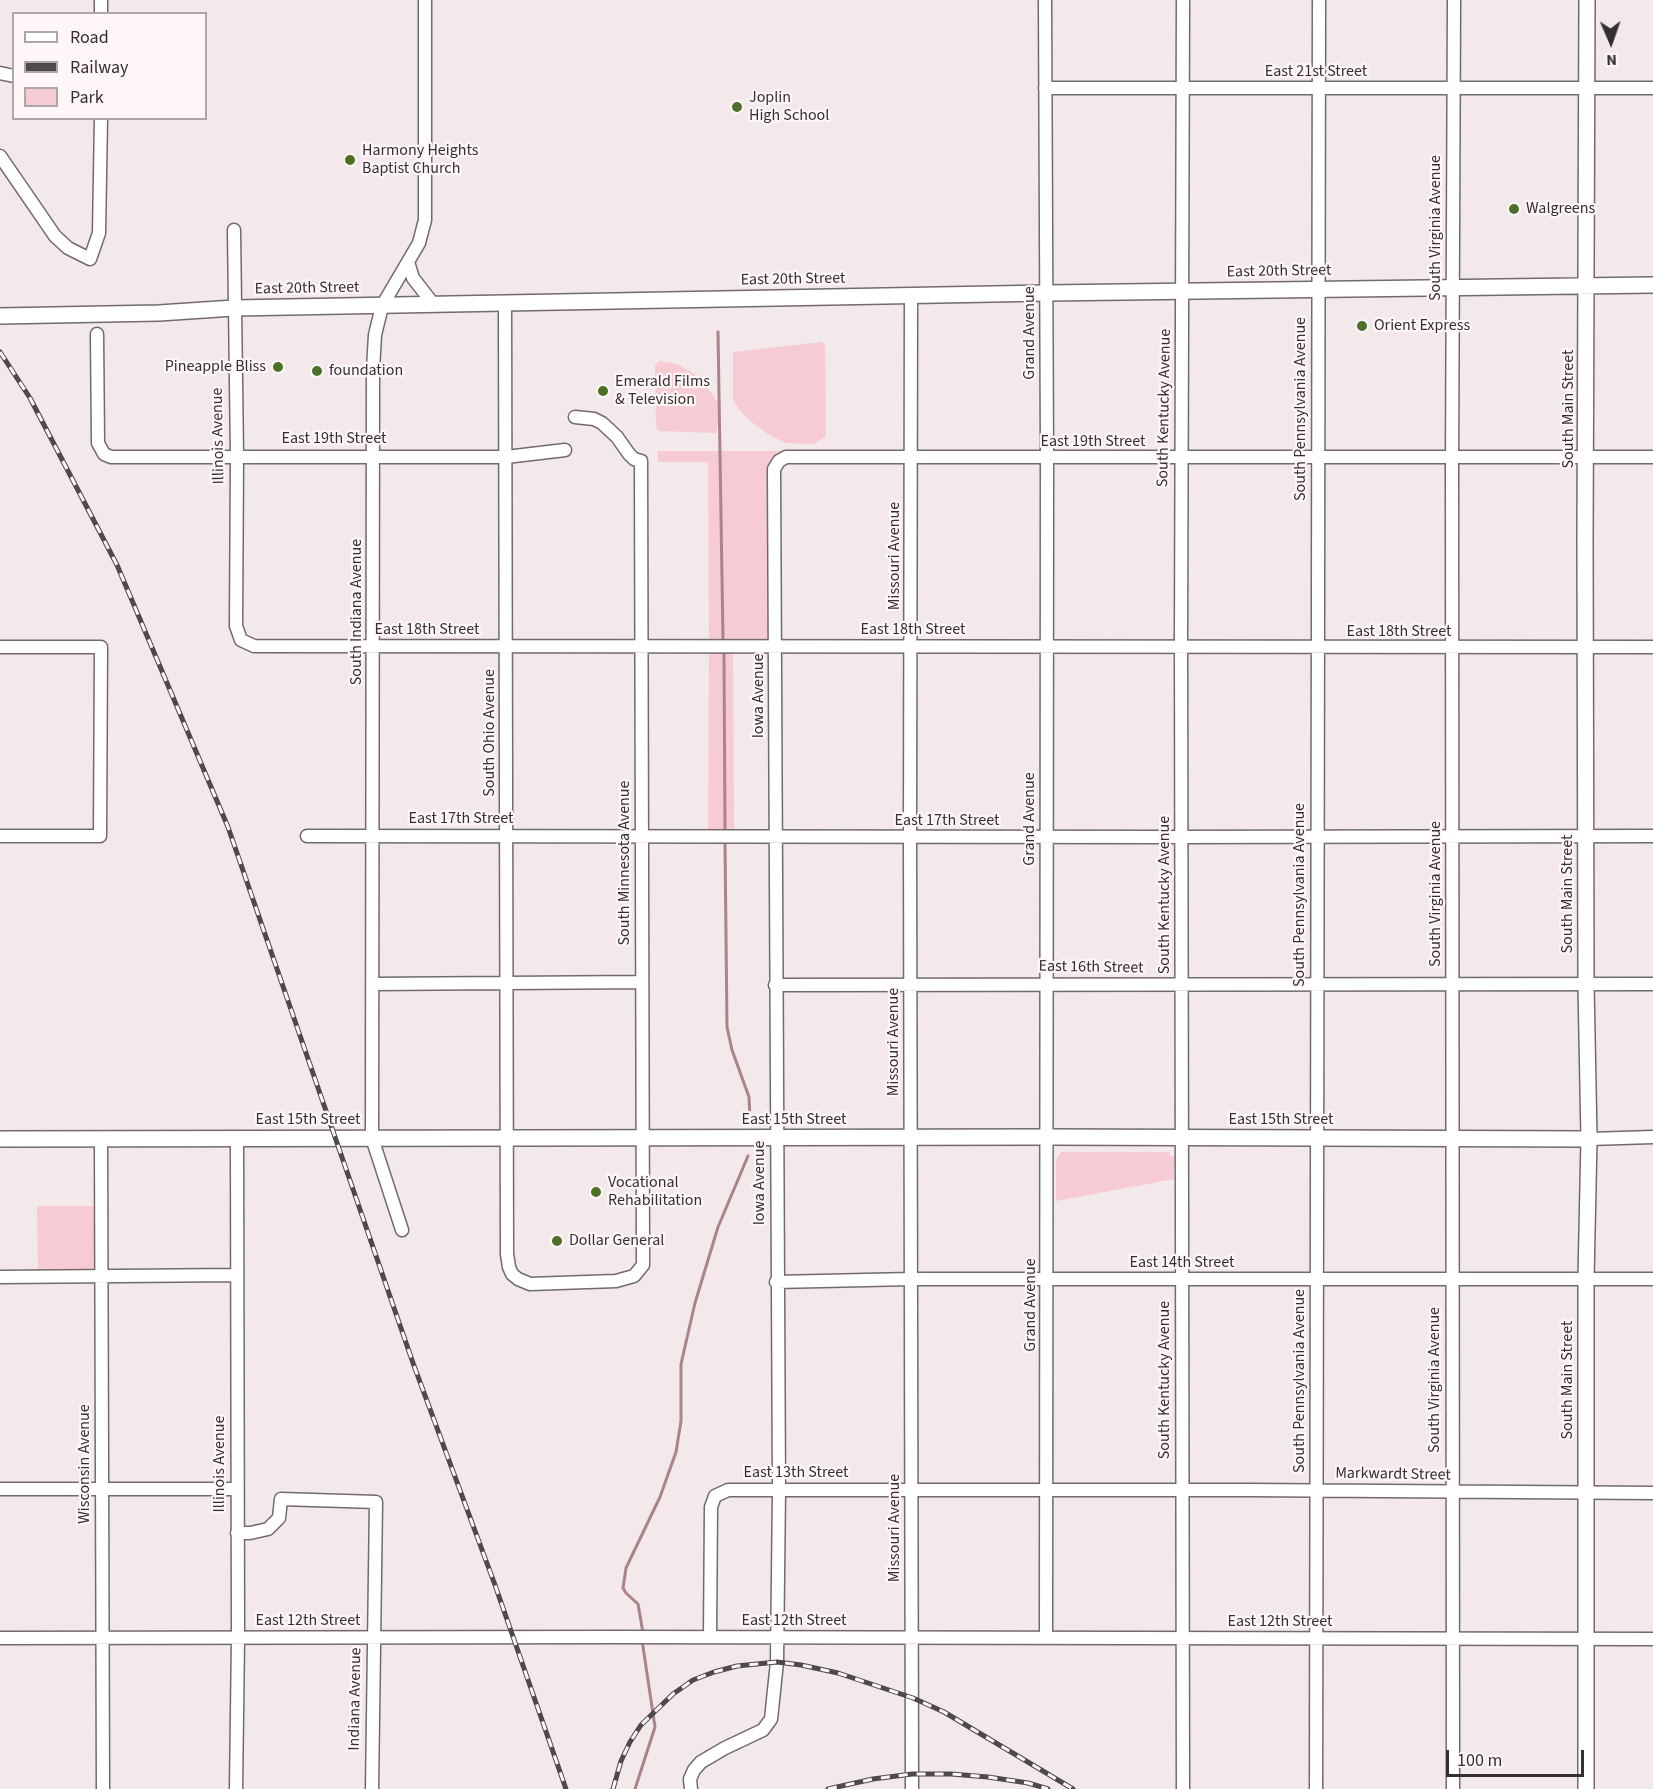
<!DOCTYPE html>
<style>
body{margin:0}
#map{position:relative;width:1653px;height:1789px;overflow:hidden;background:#f3e8ea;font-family:"Source Sans 3",sans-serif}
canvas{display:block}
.legend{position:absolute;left:12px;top:12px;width:195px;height:108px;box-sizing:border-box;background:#fff6f7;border:2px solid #aea7a8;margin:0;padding:8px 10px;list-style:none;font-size:18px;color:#343031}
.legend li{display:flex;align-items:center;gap:12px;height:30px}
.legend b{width:30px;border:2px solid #aea7a8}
.north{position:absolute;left:1581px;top:12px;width:60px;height:60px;-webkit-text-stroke:4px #fff6f7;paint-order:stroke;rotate:178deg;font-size:16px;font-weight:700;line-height:24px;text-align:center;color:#343031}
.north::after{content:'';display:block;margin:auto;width:21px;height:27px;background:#343031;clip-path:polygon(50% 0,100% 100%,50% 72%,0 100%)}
.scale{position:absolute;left:1446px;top:1750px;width:138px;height:27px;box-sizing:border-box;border:3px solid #343031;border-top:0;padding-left:8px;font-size:18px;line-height:21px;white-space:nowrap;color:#343031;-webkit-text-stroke:4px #fff6f7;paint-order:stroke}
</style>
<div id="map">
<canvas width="1653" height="1789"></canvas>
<ul class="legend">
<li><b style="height:8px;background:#fff"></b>Road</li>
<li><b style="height:8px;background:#4e494a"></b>Railway</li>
<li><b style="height:16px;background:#f6cbd3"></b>Park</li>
</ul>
<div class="north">N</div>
<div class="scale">100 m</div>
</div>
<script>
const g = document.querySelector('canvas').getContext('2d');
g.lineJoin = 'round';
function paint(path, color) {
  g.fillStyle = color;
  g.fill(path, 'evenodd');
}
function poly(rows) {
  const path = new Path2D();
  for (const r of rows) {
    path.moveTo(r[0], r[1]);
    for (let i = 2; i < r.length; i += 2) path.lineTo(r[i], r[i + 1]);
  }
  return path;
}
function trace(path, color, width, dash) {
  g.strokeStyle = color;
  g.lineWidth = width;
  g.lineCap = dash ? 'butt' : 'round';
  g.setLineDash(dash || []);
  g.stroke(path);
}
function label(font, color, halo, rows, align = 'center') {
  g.font = font + ' "Source Sans 3",sans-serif';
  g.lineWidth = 4.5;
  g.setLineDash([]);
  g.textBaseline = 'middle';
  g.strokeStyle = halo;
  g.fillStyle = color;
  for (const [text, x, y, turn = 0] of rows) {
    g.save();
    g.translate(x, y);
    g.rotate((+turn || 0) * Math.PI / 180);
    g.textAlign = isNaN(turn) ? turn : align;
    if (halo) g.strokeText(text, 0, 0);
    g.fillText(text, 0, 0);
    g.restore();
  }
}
const green = poly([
 [822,342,825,346,826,436,814,444,786,443,769,435,753,423,742,413,733,400,733,352],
 [659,361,677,364,701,378,718,403,719,417,716,433,659,431,656,427,655,366],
 [658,451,781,451,776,454,772,463,772,636,769,641,709,641,708,462,658,462],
 [709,653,733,653,734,830,708,830],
 [1061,1152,1169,1152,1170,1156,1175,1156,1174,1179,1056,1201,1056,1160],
 [37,1206,96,1206,95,1270,93,1272,38,1273]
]);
const stream = poly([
 [718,332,723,639],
 [724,654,725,829],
 [725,844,727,1027,732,1050,749,1097,750,1120],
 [643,1633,638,1604,626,1593,623,1588,626,1568,660,1497,676,1452,681,1421,681,1364,695,1303,718,1227,748,1156],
 [635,1789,655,1727,642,1640]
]);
const minor = poly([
 [1045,0,1047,458,1046,1637],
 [1183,0,1181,638,1183,1789],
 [101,14,101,0],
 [0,73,14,76],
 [1045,88,1653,88],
 [0,156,55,236,68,248,90,259,99,233,101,118],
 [234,230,237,456,236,626,241,640,254,646,1653,647],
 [408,262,413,278,434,305],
 [911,296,910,837,912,1789],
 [505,304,507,1254,509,1267,512,1274,518,1279,530,1284,616,1281,634,1276,643,1265,641,461,634,459,629,454,617,437,602,423,594,419,575,417],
 [97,334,98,443,104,454,111,457,506,457,565,450],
 [0,647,101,647,100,836,0,836],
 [307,836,1171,837,1653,836],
 [372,984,642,982],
 [775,985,1653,984],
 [101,1139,103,1789],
 [1589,1139,1653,1137],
 [402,1230,372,1138,373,369,375,335,382,306,419,243,425,220,425,0],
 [0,1277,237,1275],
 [776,1282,911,1279,1653,1279],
 [0,1489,236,1489],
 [237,1533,250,1533,268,1529,279,1518,281,1499,376,1502,372,1789],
 [710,1637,711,1507,715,1496,728,1490,1249,1490,1653,1493],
 [0,1638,615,1637,1653,1639],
 [236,1789,238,1638,237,1139],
 [691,1789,690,1779,694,1770,701,1762,725,1748,763,1730,771,1719,777,1662,779,1490,774,469,779,461,786,457,1653,457],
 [1316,1789,1319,0],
 [1453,1789,1452,467,1454,0]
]);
const major = poly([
 [0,316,159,313,234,308,1047,293,1653,285],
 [0,1139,1047,1137,1589,1139],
 [1586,1789,1586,1279,1589,1139,1586,984,1585,539,1587,0]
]);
const rail = poly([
 [0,352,30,398,117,565,228,827,413,1363,495,1585,566,1789],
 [613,1789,621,1761,630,1742,641,1725,673,1694,693,1680,714,1672,737,1666,777,1662,801,1665,838,1673,913,1698,944,1712,1073,1789],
 [828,1789,873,1779,912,1774,951,1774,988,1777,1028,1783,1048,1789]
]);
const markers = [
 [737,107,6,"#4d7028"],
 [350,160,6,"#4d7028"],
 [1514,209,6,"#4d7028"],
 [1362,326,6,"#4d7028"],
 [278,367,6,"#4d7028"],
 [317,371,6,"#4d7028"],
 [603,391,6,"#4d7028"],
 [596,1192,6,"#4d7028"],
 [557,1241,6,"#4d7028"]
];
const streetNames = [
 ["East 21st Street",1316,72],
 ["South Virginia Avenue",1436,228,-90],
 ["East 20th Street",1279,272,-1],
 ["East 20th Street",793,280,-1],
 ["East 20th Street",307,289,-1],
 ["Grand Avenue",1030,333,-90],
 ["South Kentucky Avenue",1165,408,-89],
 ["South Pennsylvania Avenue",1301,409,-90],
 ["South Main Street",1569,409,-90],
 ["Illinois Avenue",219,436,-91],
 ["East 19th Street",334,439],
 ["East 19th Street",1093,442],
 ["Missouri Avenue",895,556,-90],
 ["South Indiana Avenue",357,612,-90],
 ["East 18th Street",427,630],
 ["East 18th Street",913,630],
 ["East 18th Street",1399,632],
 ["Iowa Avenue",759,696,-90],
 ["South Ohio Avenue",490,733,-90],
 ["East 17th Street",461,819],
 ["Grand Avenue",1030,819,-90],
 ["East 17th Street",947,821],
 ["South Minnesota Avenue",625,863,-90],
 ["South Virginia Avenue",1436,894,-90],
 ["South Main Street",1568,894,-90],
 ["South Kentucky Avenue",1165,895,-90],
 ["South Pennsylvania Avenue",1300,895,-90],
 ["East 16th Street",1091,968,1],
 ["Missouri Avenue",894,1042,-90],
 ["East 15th Street",308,1120],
 ["East 15th Street",794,1120],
 ["East 15th Street",1281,1120],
 ["Iowa Avenue",760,1183,-90],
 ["East 14th Street",1182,1263],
 ["Grand Avenue",1031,1305,-90],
 ["South Kentucky Avenue",1165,1380,-90],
 ["South Virginia Avenue",1435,1380,-90],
 ["South Main Street",1568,1380,-90],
 ["South Pennsylvania Avenue",1300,1381,-90],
 ["Wisconsin Avenue",85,1464,-90],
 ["Illinois Avenue",220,1464,-90],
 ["East 13th Street",796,1473],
 ["Markwardt Street",1393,1475,1],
 ["Missouri Avenue",895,1528,-90],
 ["East 12th Street",308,1621],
 ["East 12th Street",794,1621],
 ["East 12th Street",1280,1622],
 ["Indiana Avenue",356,1699,-89]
];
const poiNames = [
 ["Joplin",749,98],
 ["High School",749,116],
 ["Harmony Heights",362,151],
 ["Baptist Church",362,169],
 ["Walgreens",1526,209],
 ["Orient Express",1374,326],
 ["Pineapple Bliss",266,367,"right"],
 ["foundation",329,371],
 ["Emerald Films",615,382],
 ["& Television",615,400],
 ["Vocational",608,1183],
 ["Rehabilitation",608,1201],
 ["Dollar General",569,1241]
];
paint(green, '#f6cbd3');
trace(stream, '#aa838b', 3);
trace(minor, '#736a6c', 15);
trace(major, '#736a6c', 18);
trace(minor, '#fff', 12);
trace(major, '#fff', 15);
trace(rail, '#4e494a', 5);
trace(rail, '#fff6f7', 3, [9]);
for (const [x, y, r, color] of markers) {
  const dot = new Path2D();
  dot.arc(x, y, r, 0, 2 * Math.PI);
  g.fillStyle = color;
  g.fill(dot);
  trace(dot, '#fff6f7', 2);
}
label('16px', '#343031', '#fff6f7', streetNames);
label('16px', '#343031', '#fff6f7', poiNames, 'left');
</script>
